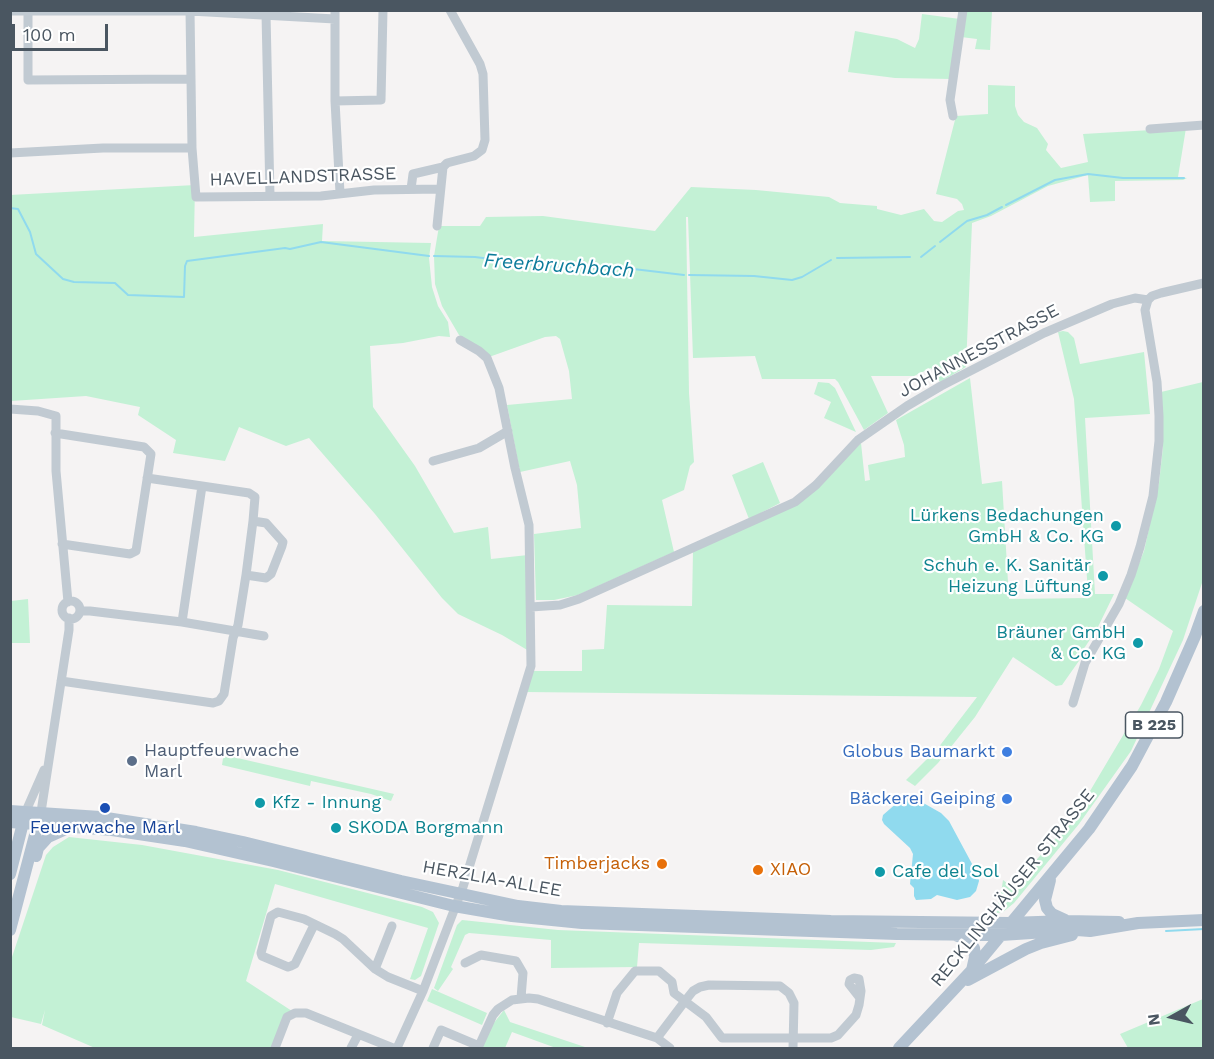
<!DOCTYPE html>
<meta charset="utf-8">
<style>
body{margin:0}
#map{position:relative;width:1214px;height:1059px;overflow:hidden;background:#f5f3f3;font-family:"Work Sans",sans-serif}
canvas{display:block}
.frame{position:absolute;inset:0;border:12px solid #4a5661;pointer-events:none}
.north{position:absolute;left:1142px;top:987px;width:60px;height:60px;-webkit-text-stroke:4px #fff;paint-order:stroke;rotate:262deg;font-size:16px;font-weight:700;line-height:24px;text-align:center;color:#4a5661}
.north::after{content:'';display:block;margin:auto;width:21px;height:27px;background:#4a5661;clip-path:polygon(50% 0,100% 100%,50% 72%,0 100%)}
.scale{position:absolute;left:12px;top:24px;width:96px;height:27px;box-sizing:border-box;border:3px solid #4a5661;border-top:0;padding-left:8px;font-size:18px;line-height:21px;white-space:nowrap;color:#4a5661;-webkit-text-stroke:4px #fff;paint-order:stroke}
</style>
<div id="map">
<canvas width="1214" height="1059"></canvas>
<div class="frame"></div>
<div class="north">N</div>
<div class="scale">100 m</div>
</div>
<script>
const g = document.querySelector('canvas').getContext('2d');
g.lineJoin = 'round';
function paint(path, color) {
  g.fillStyle = color;
  g.fill(path, 'evenodd');
}
function poly(rows) {
  const path = new Path2D();
  for (const r of rows) {
    if (r.length === 3) {
      path.moveTo(r[0] + r[2], r[1]);
      path.arc(r[0], r[1], r[2], 0, 2 * Math.PI);
      continue;
    }
    path.moveTo(r[0], r[1]);
    for (let i = 2; i < r.length; i += 2) path.lineTo(r[i], r[i + 1]);
  }
  return path;
}
function trace(path, color, width, dash) {
  g.strokeStyle = color;
  g.lineWidth = width;
  g.lineCap = dash ? 'butt' : 'round';
  g.setLineDash(dash || []);
  g.stroke(path);
}
function label(font, color, halo, rows, align = 'center') {
  g.font = font + ' "Work Sans",sans-serif';
  g.lineWidth = 4.5;
  g.setLineDash([]);
  g.textBaseline = 'middle';
  g.strokeStyle = halo;
  g.fillStyle = color;
  for (const [text, x, y, turn = 0] of rows) {
    g.save();
    g.translate(x, y);
    g.rotate((+turn || 0) * Math.PI / 180);
    g.textAlign = isNaN(turn) ? turn : align;
    if (halo) g.strokeText(text, 0, 0);
    g.fillText(text, 0, 0);
    g.restore();
  }
}
const green = poly([
 [964,11,992,11,990,50,975,49,977,39,961,37],
 [922,14,960,19,951,79,895,78,848,72,855,31,897,39,915,48,919,39],
 [988,85,1015,86,1015,106,1018,115,1024,122,1037,128,1048,144,1046,150,1061,168,1088,162,1083,134,1186,128,1178,177,1187,178,1183,180,1115,181,1115,201,1090,202,1088,175,1048,186,991,216,972,223,966,367,940,382,931,368,914,376,871,376,888,413,864,430,838,382,835,379,762,379,755,356,693,358,688,217,686,217,689,393,694,462,690,466,684,490,662,500,674,552,578,595,554,600,536,600,534,534,581,528,577,485,570,461,520,472,507,405,572,399,569,371,560,339,556,336,545,337,489,357,459,335,442,306,435,284,434,256,439,226,480,226,486,217,543,216,655,231,691,187,756,190,829,197,840,203,877,206,877,209,901,215,924,209,934,221,942,222,958,211,964,210,962,204,957,199,936,194,956,116,988,114],
 [195,185,194,237,323,224,322,241,431,243,429,258,432,287,438,306,448,322,450,337,439,336,403,343,370,346,373,407,415,466,454,533,488,527,491,559,528,555,529,651,502,635,458,614,442,598,375,514,309,438,286,446,239,427,225,461,173,453,176,440,138,415,140,407,86,396,11,401,10,195],
 [1063,331,1068,332,1074,338,1080,364,1144,352,1150,414,1085,418,1095,594,1114,594,1097,629,1083,650,1081,658,1062,685,1056,686,1013,657,975,717,938,763,915,786,906,780,938,748,977,697,526,692,532,671,582,671,582,650,604,649,607,605,692,606,693,551,797,503,861,443,865,481,870,480,868,465,905,457,904,445,896,420,970,378,982,484,1002,481,1009,599,1086,598,1088,592,1074,399,1058,332],
 [818,382,829,383,835,388,856,432,824,418,831,402,814,394],
 [1203,382,1203,580,1183,640,1131,751,1079,824,1014,903,1003,912,992,914,1000,900,1003,880,1012,887,1074,818,1141,705,1159,669,1173,631,1125,598,1144,551,1159,483,1163,447,1161,392],
 [763,462,780,503,749,519,732,475],
 [28,599,30,643,11,643,11,601],
 [224,752,234,753,233,757,394,794,391,801,371,794,311,781,310,786,222,765],
 [69,837,142,845,278,870,422,907,433,912,439,923,421,976,415,980,410,979,428,928,275,884,246,981,295,1013,287,1017,275,1048,95,1048,42,1025,45,1010,41,1024,11,1017,11,960,46,855,53,847],
 [462,920,558,930,896,943,894,947,871,950,639,943,637,967,551,968,551,940,469,933,465,935,451,967,453,969,438,991,434,988,457,925],
 [432,989,487,1013,482,1025,427,1001],
 [1203,999,1203,1048,1128,1048,1120,1034],
 [504,1010,510,1022,588,1048,556,1048,512,1032,505,1048,482,1048,493,1024]
]);
const water = poly([
 [906,795,911,796,941,813,949,821,978,875,979,881,976,891,970,897,957,900,937,895,931,899,916,900,914,896,914,888,910,884,913,854,910,848,884,824,882,820,883,815]
]);
const stream = poly([
 [1006,205,1055,180,1088,174,1123,178,1184,178],
 [10,208,18,209,30,232,36,254,63,279,74,282,115,283,128,295,184,297,185,266,187,261,285,248,290,249,321,242,429,256],
 [940,242,967,221,987,215,1002,207],
 [434,256,475,257,553,267,625,268,684,275],
 [921,257,935,246],
 [837,258,910,257],
 [689,275,754,276,792,280,802,277,831,260],
 [1166,931,1204,929]
]);
const minor = poly([
 [28,10,28,80,190,79],
 [190,10,192,148,196,197,321,196,374,190,440,189],
 [335,10,335,101,340,193],
 [10,11,190,11,335,19],
 [266,14,270,196],
 [335,101,381,100,383,10],
 [953,116,950,100,963,10],
 [1150,129,1204,125],
 [10,153,103,148,192,148],
 [411,189,413,174,443,167],
 [437,226,443,167,447,163,474,156,482,150,485,140,483,74,480,64,450,10],
 [10,409,38,411,56,416,56,471,68,602],
 [55,433,144,447,151,454,136,551,130,554,62,544],
 [433,461,479,448,508,431],
 [147,478,202,486],
 [71,610,9],
 [531,607,560,605,579,599,795,502,816,485,858,440,907,406,941,386,1044,333,1112,304,1135,298,1148,300,1152,296,1161,293,1204,283],
 [80,611,90,611,182,622,264,636],
 [182,622,202,486,249,493,255,497,253,521],
 [61,681,213,703,219,701,224,694,233,638,238,625,246,575,266,578,271,574,282,546,283,542,266,523,253,521,246,575],
 [1073,703,1085,663,1119,604,1131,575,1140,547,1153,496,1159,441,1159,416,1157,382,1145,310,1148,300],
 [26,811,44,770],
 [41,812,69,630,69,618],
 [314,925,295,964,291,966,288,967,262,956,261,953,271,916,278,912,304,919,335,934,343,939,375,969,388,977,423,991],
 [465,963,481,955,516,961,523,973,521,998],
 [375,969,392,926],
 [607,1023,617,993,635,971,659,971,672,982,674,993,706,1017,722,1038,831,1038,838,1035,856,1015,859,1005,861,991,859,979,854,978,850,980,849,984,860,998],
 [657,1038,685,1001,693,991,700,987,709,985,780,986,789,993,794,1003,793,1048],
 [275,1048,287,1017,295,1013,306,1013,393,1048],
 [351,1048,358,1035],
 [397,1048,423,991,463,887,531,666,529,525,515,468,499,388,487,358,479,351,460,340],
 [433,1048,441,1030,479,1046],
 [478,1048,493,1015,498,1009,512,1000,529,998,538,999,657,1038,670,1048]
]);
const major = poly([
 [10,811,100,817,196,832,243,842,401,881,518,906,561,911,831,921,1010,923,1066,921,1119,922],
 [10,822,112,830,185,841,273,861,454,906,512,916,582,923,897,934,1001,935,1077,930,1090,931,1138,923,1204,920],
 [36,856,38,848,48,837,68,828],
 [10,874,25,815],
 [1050,880,1045,900,1047,908,1052,914,1065,920],
 [10,930,40,816],
 [955,935,968,940,974,948,975,957,972,970],
 [968,980,1026,949,1041,943,1072,935],
 [899,1048,972,970,1089,829,1132,766,1166,702,1195,636,1204,611]
]);
const markers = [
 [1116,526,6,"#0f9aa8"],
 [1103,576,6,"#0f9aa8"],
 [1138,643,6,"#0f9aa8"],
 [1007,752,6,"#3f7fe0"],
 [132,761,6,"#5c6f8a"],
 [1007,799,6,"#3f7fe0"],
 [260,803,6,"#0f9aa8"],
 [105,808,6,"#1a4fb4"],
 [336,828,6,"#0f9aa8"],
 [662,864,6,"#e8710a"],
 [758,870,6,"#e8710a"],
 [880,872,6,"#0f9aa8"]
];
const shields = [
 [1154,725,57]
];
const shieldNames = [
 ["B 225",1154,725]
];
const streetNames = [
 ["HAVELLANDSTRASSE",303,177,-2],
 ["JOHANNESSTRASSE",979,351,-28],
 ["HERZLIA-ALLEE",492,879,10],
 ["RECKLINGHÄUSER STRASSE",1013,888,-51]
];
const cultureNames = [
 ["Lürkens Bedachungen",1104,516],
 ["GmbH & Co. KG",1104,537],
 ["Schuh e. K. Sanitär",1091,566],
 ["Heizung Lüftung",1091,587],
 ["Bräuner GmbH",1126,633],
 ["& Co. KG",1126,654],
 ["Kfz - Innung",272,803,"left"],
 ["SKODA Borgmann",348,828,"left"],
 ["Cafe del Sol",892,872,"left"]
];
const serviceNames = [
 ["Hauptfeuerwache",144,751],
 ["Marl",144,772]
];
const shopNames = [
 ["Globus Baumarkt",995,752],
 ["Bäckerei Geiping",995,799]
];
const transitNames = [
 ["Feuerwache Marl",105,828]
];
const foodNames = [
 ["Timberjacks",650,864],
 ["XIAO",770,870,"left"]
];
const waterNames = [
 ["Freerbruchbach",559,266,4]
];
paint(green, '#c3f1d5');
paint(water, '#90daee');
trace(stream, '#90daee', 2);
trace(minor, '#c1cad2', 9);
trace(major, '#b3c2d1', 12);
for (const [x, y, r, color] of markers) {
  const dot = new Path2D();
  dot.arc(x, y, r, 0, 2 * Math.PI);
  g.fillStyle = color;
  g.fill(dot);
  trace(dot, '#fff', 2);
}
for (const [x, y, w] of shields) {
  const box = new Path2D();
  box.roundRect(x - w / 2, y - 13, w, 26, 4.5);
  g.fillStyle = '#fff';
  g.fill(box);
  trace(box, '#4a5661', 1.5);
}
label('bold 16px', '#4a5661', null, shieldNames);
label('18px', '#4a5661', '#fff', streetNames);
label('18px', '#0d838f', '#fff', cultureNames, 'right');
label('18px', '#4e5e75', '#fff', serviceNames, 'left');
label('18px', '#366cbe', '#fff', shopNames, 'right');
label('18px', '#164399', '#fff', transitNames);
label('18px', '#c56008', '#fff', foodNames, 'right');
label('italic 20px', '#0c7c9b', '#fff', waterNames);
</script>
